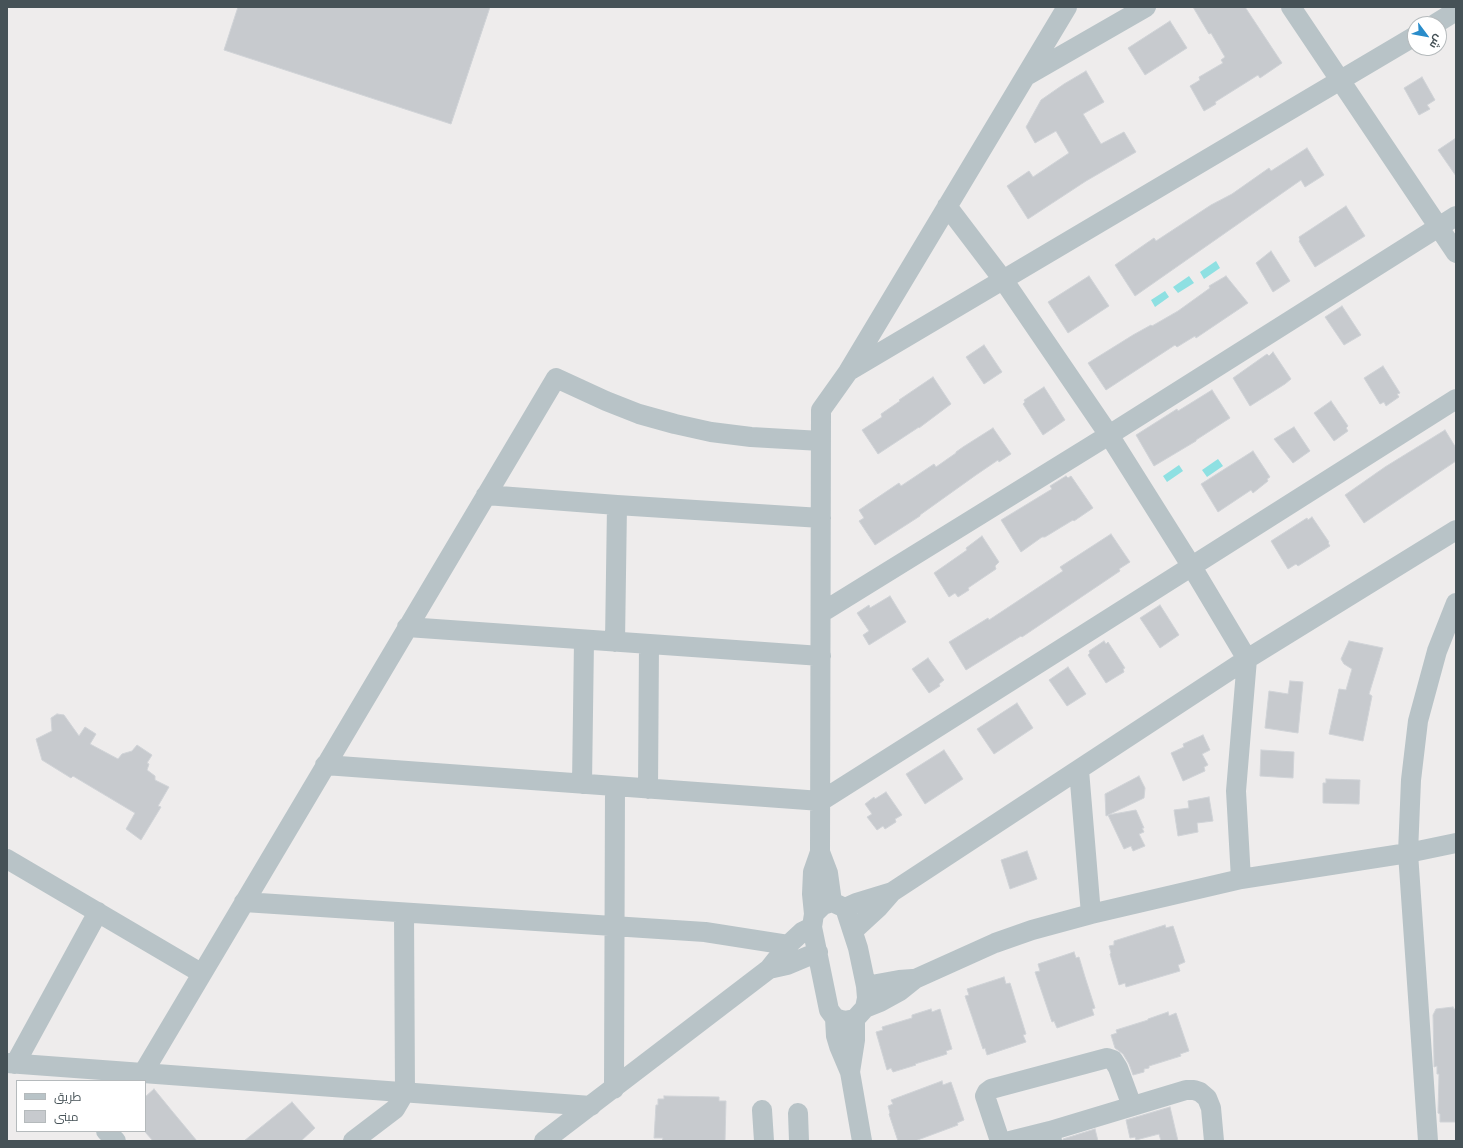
<!DOCTYPE html>
<meta charset="utf-8">
<style>
body{margin:0}
#map{position:relative;width:1463px;height:1148px;overflow:hidden;background:#eeecec;font-family:"Open Sans",Cairo,sans-serif}
canvas{display:block}
.frame{position:absolute;inset:0;border:8px solid #465257;pointer-events:none}
.legend{position:absolute;left:16px;top:1080px;width:130px;height:52px;box-sizing:border-box;background:#fff;border:1px solid #b5babc;margin:0;padding:5px 7px;list-style:none;font-size:12px;color:#465257}
.legend li{display:flex;align-items:center;gap:8px;height:20px}
.legend b{width:20px;border:1px solid #b5babc}
.north{position:absolute;left:1407px;top:16px;width:40px;height:40px;box-sizing:border-box;background:#fff;border:1px solid #b5babc;border-radius:50%;rotate:122deg;font-size:11px;font-weight:700;line-height:16px;text-align:center;color:#465257}
.north::after{content:'';display:block;margin:auto;width:14px;height:18px;background:#298cca;clip-path:polygon(50% 0,100% 100%,50% 72%,0 100%)}
</style>
<div id="map">
<canvas width="1463" height="1148"></canvas>
<div class="frame"></div>
<ul class="legend">
<li><b style="height:5px;background:#b8c3c7"></b>طريق</li>
<li><b style="height:11px;background:#c7cace"></b>مبنى</li>
</ul>
<div class="north">ش</div>
</div>
<script>
const g = document.querySelector('canvas').getContext('2d');
g.lineJoin = 'round';
function paint(path, color) {
  g.fillStyle = color;
  g.fill(path, 'evenodd');
}
function poly(rows) {
  const path = new Path2D();
  for (const r of rows) {
    path.moveTo(r[0], r[1]);
    for (let i = 2; i < r.length; i += 2) path.lineTo(r[i], r[i + 1]);
  }
  return path;
}
function trace(path, color, width, dash) {
  g.strokeStyle = color;
  g.lineWidth = width;
  g.lineCap = dash ? 'butt' : 'round';
  g.setLineDash(dash || []);
  g.stroke(path);
}
const water = poly([
 [1216,261,1220,268,1204,279,1200,272],
 [1189,276,1194,283,1178,293,1173,287],
 [1165,291,1169,297,1155,307,1151,300],
 [1218,459,1223,466,1207,477,1202,470],
 [1179,465,1183,471,1167,482,1163,476]
]);
const building = poly([
 [238,7,490,7,451,124,224,50,238,7],
 [1193,7,1245,7,1282,63,1260,78,1258,75,1215,102,1216,104,1204,111,1190,86,1200,80,1199,77,1223,63,1221,60,1225,57,1211,33,1209,34,1193,7],
 [1170,21,1187,48,1145,75,1128,48,1170,21],
 [1086,71,1104,102,1083,114,1101,144,1124,132,1136,152,1086,181,1028,219,1007,186,1029,171,1033,177,1069,153,1056,131,1035,143,1026,127,1041,100,1064,84,1086,71],
 [1422,77,1435,100,1427,105,1430,109,1419,115,1404,88,1422,77],
 [1456,138,1456,176,1438,150,1456,138],
 [1307,148,1324,175,1305,187,1301,180,1135,296,1115,265,1154,238,1156,241,1211,205,1232,194,1269,168,1271,171,1307,148],
 [1346,206,1365,236,1315,267,1299,241,1300,240,1299,237,1346,206],
 [1271,251,1290,281,1273,292,1256,263,1271,251],
 [1089,276,1109,306,1068,333,1048,302,1089,276],
 [1226,276,1248,303,1196,338,1195,336,1177,347,1175,345,1106,390,1088,363,1133,335,1151,325,1152,326,1178,311,1210,288,1209,286,1226,276],
 [1342,306,1361,335,1344,345,1325,317,1342,306],
 [984,345,1002,372,984,384,966,357,984,345],
 [1273,352,1291,379,1285,384,1250,406,1233,378,1267,354,1269,356,1273,352],
 [1383,366,1400,393,1397,394,1399,397,1386,406,1384,402,1380,404,1364,378,1383,366],
 [933,377,951,404,919,428,919,427,878,454,862,430,882,417,881,414,900,401,899,400,933,377],
 [1044,387,1065,420,1043,435,1023,404,1025,402,1024,400,1044,387],
 [1212,390,1230,418,1196,440,1196,441,1154,466,1136,435,1177,409,1178,411,1212,390],
 [1331,401,1348,426,1346,428,1348,431,1334,441,1314,413,1331,401],
 [1294,427,1310,451,1293,463,1274,439,1294,427],
 [993,428,1011,454,999,462,998,460,976,475,920,515,920,516,875,545,859,521,864,518,859,510,899,483,901,486,934,464,936,467,956,453,956,452,963,447,993,428],
 [1445,430,1456,448,1456,461,1364,523,1345,495,1385,467,1445,430],
 [1253,451,1270,477,1267,479,1268,481,1253,493,1251,490,1218,512,1201,484,1253,451],
 [1066,476,1068,478,1071,476,1093,508,1074,521,1073,520,1045,537,1042,537,1021,552,1001,520,1052,489,1050,486,1066,476],
 [1312,517,1329,542,1328,543,1330,546,1298,566,1296,564,1288,569,1271,541,1307,518,1308,520,1312,517],
 [1111,534,1130,562,1119,569,1120,571,1022,637,1021,636,966,670,949,642,988,618,989,620,1063,571,1060,567,1111,534],
 [982,536,999,562,995,566,996,569,968,588,969,590,958,597,955,593,949,597,934,573,967,550,966,548,982,536],
 [890,596,906,622,869,645,863,635,869,631,857,613,869,605,870,608,890,596],
 [1160,605,1179,635,1160,648,1140,618,1160,605],
 [1104,641,1106,644,1108,642,1125,668,1123,669,1124,672,1106,683,1088,655,1090,653,1089,651,1104,641],
 [1349,641,1383,648,1369,694,1372,696,1363,741,1329,734,1339,689,1346,690,1352,669,1344,664,1341,659,1349,641],
 [928,658,944,680,939,684,940,686,929,693,912,669,928,658],
 [1068,667,1086,694,1067,706,1049,680,1068,667],
 [1290,681,1303,682,1298,733,1265,728,1269,691,1288,694,1290,681],
 [1017,703,1033,728,994,754,977,729,1017,703],
 [57,714,64,715,79,736,85,727,96,734,90,744,118,759,122,754,132,751,137,745,152,755,147,763,149,764,147,770,155,776,155,780,169,787,158,806,161,807,141,840,126,829,135,813,73,776,71,778,42,760,36,739,52,731,51,718,57,714],
 [1203,735,1210,750,1202,754,1208,765,1204,767,1205,771,1183,781,1171,753,1184,747,1183,744,1203,735],
 [944,750,963,779,925,804,906,774,944,750],
 [1261,750,1294,752,1293,778,1260,776,1261,750],
 [1139,776,1145,788,1144,798,1108,815,1136,810,1144,828,1142,828,1144,832,1139,834,1145,846,1133,851,1131,846,1124,849,1108,815,1106,816,1105,794,1139,776],
 [1326,779,1360,780,1359,804,1323,803,1323,783,1326,783,1326,779],
 [886,792,902,815,895,819,896,822,885,829,883,826,877,830,867,817,872,814,865,804,874,797,875,799,886,792],
 [1209,797,1213,821,1197,823,1198,832,1178,836,1174,810,1189,808,1188,801,1209,797],
 [1027,851,1037,879,1010,889,1001,860,1027,851],
 [1165,925,1166,928,1173,926,1185,962,1178,965,1180,971,1126,987,1125,983,1119,985,1110,954,1111,953,1109,946,1114,945,1114,941,1165,925],
 [1074,952,1076,958,1079,957,1085,977,1095,1008,1092,1009,1094,1015,1057,1028,1054,1021,1052,1022,1035,972,1040,971,1038,964,1074,952],
 [1004,977,1006,984,1010,983,1026,1034,1023,1035,1026,1042,987,1055,985,1048,983,1049,965,996,969,995,967,989,1004,977],
 [1453,1007,1454,1009,1456,1009,1456,1122,1440,1122,1440,1114,1438,1113,1439,1074,1437,1074,1437,1066,1434,1067,1434,1059,1433,1015,1436,1009,1453,1007],
 [931,1009,932,1012,940,1009,952,1049,946,1051,947,1054,915,1064,916,1065,893,1072,891,1068,887,1070,876,1032,883,1030,882,1027,912,1018,912,1015,931,1009],
 [1168,1012,1169,1016,1176,1013,1189,1051,1180,1054,1181,1056,1149,1066,1149,1068,1144,1069,1144,1072,1133,1075,1129,1064,1123,1054,1115,1048,1111,1035,1117,1033,1116,1030,1148,1020,1148,1019,1168,1012],
 [942,1081,943,1085,951,1082,964,1120,957,1123,958,1125,915,1141,898,1141,889,1114,890,1113,888,1106,893,1104,891,1100,942,1081],
 [154,1089,172,1111,197,1141,153,1141,146,1133,145,1131,145,1097,154,1089],
 [664,1096,719,1097,719,1101,726,1101,725,1141,662,1141,663,1138,654,1138,656,1105,658,1105,658,1099,664,1099,664,1096],
 [292,1102,315,1128,301,1141,244,1141,292,1102],
 [1170,1107,1178,1141,1161,1141,1159,1134,1136,1140,1135,1137,1130,1138,1126,1120,1170,1107],
 [1095,1129,1098,1141,1063,1141,1063,1139,1095,1129]
]);
const minor = poly([
 [1291,7,1456,253],
 [1435,24,1456,11],
 [1026,76,1146,7],
 [947,206,1004,281,1109,435,1192,567,1247,659,1236,791,1241,879],
 [849,371,1415,36],
 [486,495,617,505,821,518],
 [821,613,1109,435,1456,216],
 [407,627,821,656],
 [615,642,617,505],
 [325,765,821,801,1456,399],
 [1079,770,1091,914],
 [582,784,584,640],
 [648,789,649,644],
 [820,852,828,873,832,902],
 [7,859,201,973],
 [244,902,705,932,788,945],
 [845,908,856,903,892,892],
 [814,914,823,905,832,902,845,908,858,948,866,986,867,998,865,1008,855,1019,844,1021,835,1018,829,1010,812,927,814,914,812,894,813,872,820,852,821,410,848,372,1067,7],
 [853,931,878,908,892,892,1247,659,1456,530],
 [769,969,787,965,818,952],
 [866,986,899,980,913,979],
 [865,1008,880,1002,900,991,915,979,995,943,1032,930,1091,914,1241,879,1408,853,1456,843],
 [835,1018,836,1036,839,1046,850,1072,862,1141],
 [7,1063,591,1106],
 [15,1064,98,912],
 [850,1072,855,1040,855,1019],
 [143,1073,556,378,606,401,639,414,675,424,711,432,751,437,821,441],
 [614,1089,615,787],
 [762,1110,764,1141],
 [798,1113,799,1141],
 [106,1131,116,1141],
 [353,1141,395,1109,405,1092,404,913],
 [544,1141,769,969,788,945,802,932,812,927],
 [1000,1141,985,1096,987,1092,991,1089,1107,1058,1113,1060,1118,1068,1132,1106],
 [1010,1141,1050,1131],
 [1052,1141,1050,1131,1186,1090,1194,1090,1200,1092,1207,1098,1211,1108,1214,1141],
 [1428,1141,1408,853,1411,780,1418,721,1437,651,1456,603]
]);
paint(water, '#8ee0e2');
paint(building, '#c7cace');
trace(building, '#d0d3d7', 1);
trace(minor, '#b8c3c7', 20);
</script>
